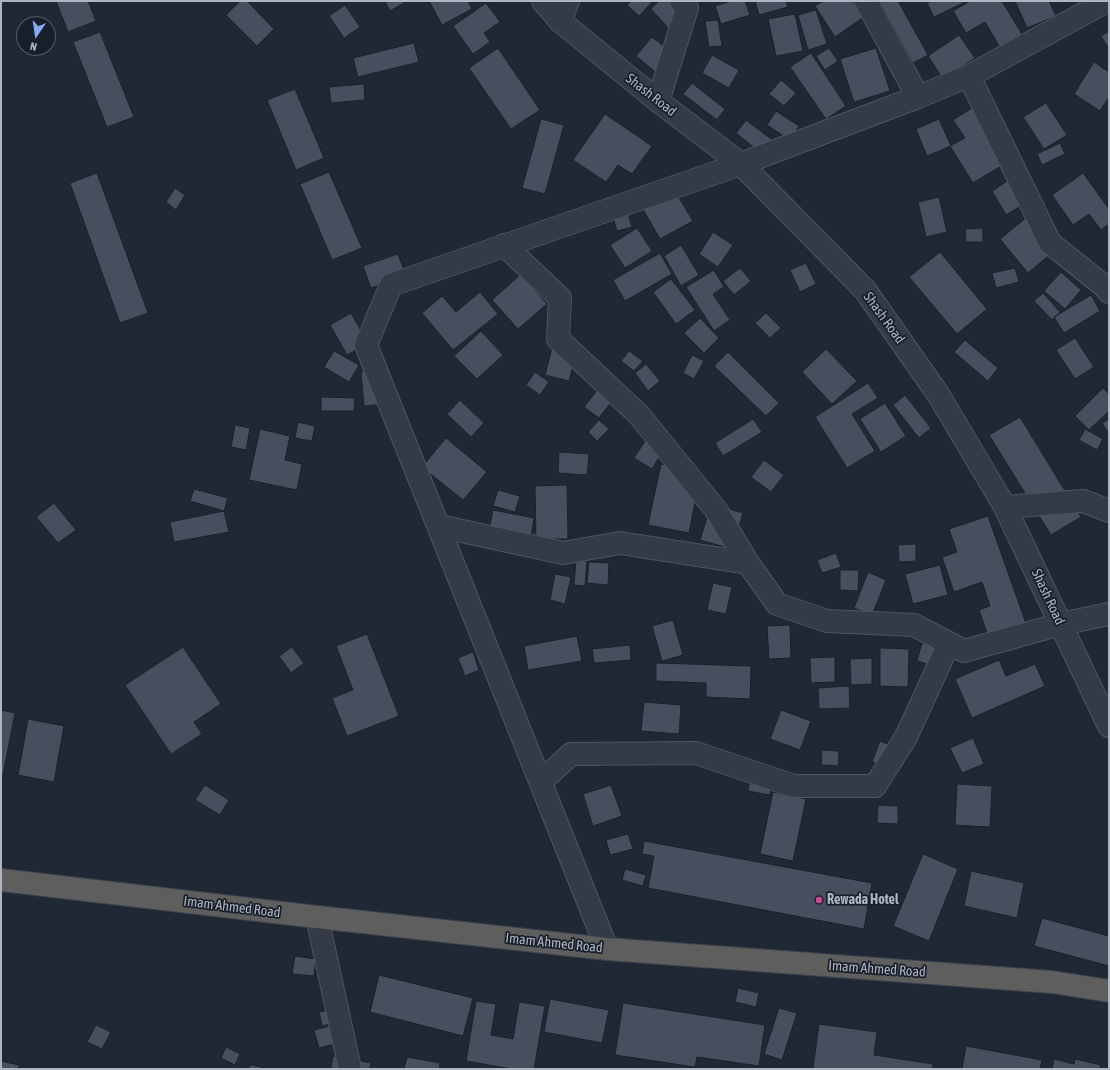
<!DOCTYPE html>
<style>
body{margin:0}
#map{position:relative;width:1110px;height:1070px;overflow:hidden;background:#202835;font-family:"Asap Condensed",sans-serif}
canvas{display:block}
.frame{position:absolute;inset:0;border:2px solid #aeb5c2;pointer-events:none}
.north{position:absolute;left:16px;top:16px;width:40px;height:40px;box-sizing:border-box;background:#191f2a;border:1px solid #555b67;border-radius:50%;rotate:193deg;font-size:11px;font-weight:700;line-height:16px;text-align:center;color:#aeb5c2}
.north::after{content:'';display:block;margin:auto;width:14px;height:18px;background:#84a9f1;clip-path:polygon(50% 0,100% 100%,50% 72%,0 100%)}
</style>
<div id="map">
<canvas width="1110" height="1070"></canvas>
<div class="frame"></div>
<div class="north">N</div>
</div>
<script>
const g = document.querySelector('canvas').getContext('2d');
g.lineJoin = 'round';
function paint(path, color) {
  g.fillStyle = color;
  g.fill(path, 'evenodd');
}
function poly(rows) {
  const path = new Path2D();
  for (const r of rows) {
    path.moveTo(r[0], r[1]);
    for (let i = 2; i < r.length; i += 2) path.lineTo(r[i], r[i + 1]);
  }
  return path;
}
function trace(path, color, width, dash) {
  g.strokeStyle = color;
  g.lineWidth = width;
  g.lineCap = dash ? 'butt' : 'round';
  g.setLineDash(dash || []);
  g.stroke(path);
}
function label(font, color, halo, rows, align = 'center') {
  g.font = font + ' "Asap Condensed",sans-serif';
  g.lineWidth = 3.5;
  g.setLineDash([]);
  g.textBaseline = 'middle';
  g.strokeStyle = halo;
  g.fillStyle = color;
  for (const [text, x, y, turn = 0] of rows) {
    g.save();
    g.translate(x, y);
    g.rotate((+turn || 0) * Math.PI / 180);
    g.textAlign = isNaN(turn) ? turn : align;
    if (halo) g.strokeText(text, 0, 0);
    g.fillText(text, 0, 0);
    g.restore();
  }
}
const building = poly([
 [56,1,88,1,96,21,68,32,56,1],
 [240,1,247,1,274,29,257,46,226,15,240,1],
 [385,1,407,1,390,11,385,1],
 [429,1,468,1,472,9,442,25,429,1],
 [631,1,653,1,639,16,627,5,631,1],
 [659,1,676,1,688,14,670,30,651,9,659,1],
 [731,1,745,1,750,15,721,24,715,6,731,1],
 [755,1,786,1,788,7,759,15,755,1],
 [823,1,853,1,864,17,835,37,815,6,823,1],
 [879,1,898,1,928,55,913,63,879,1],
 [931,1,967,1,934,17,927,3,931,1],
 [970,1,1002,1,1023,36,1001,49,985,22,966,33,953,11,970,1],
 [1015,1,1049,1,1056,16,1027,28,1015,1],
 [486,3,500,22,484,33,490,42,473,54,453,26,486,3],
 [345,5,360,27,344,38,329,16,345,5],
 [816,10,827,44,808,50,798,15,816,10],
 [795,14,803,51,776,56,768,19,795,14],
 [718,20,722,46,709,47,705,21,718,20],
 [1109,31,1109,49,1101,36,1109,31],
 [100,32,134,117,107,127,73,42,100,32],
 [959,35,975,58,943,79,928,56,959,35],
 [652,37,683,61,666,81,636,56,652,37],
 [414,43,419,62,358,77,353,58,414,43],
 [498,48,540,110,511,129,469,68,498,48],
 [829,48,838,61,825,70,816,56,829,48],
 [876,48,890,91,854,102,840,59,876,48],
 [811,53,846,106,826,119,790,67,811,53],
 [712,55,739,70,729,88,702,73,712,55],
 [1094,62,1109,72,1109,97,1100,111,1074,94,1094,62],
 [781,80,796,93,784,106,769,94,781,80],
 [692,83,725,109,717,120,683,94,692,83],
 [364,84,365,100,331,103,329,87,364,84],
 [295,89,324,158,296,170,267,100,295,89],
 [1046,103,1067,135,1044,149,1023,117,1046,103],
 [972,108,1006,163,973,183,950,146,965,138,953,120,972,108],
 [776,111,799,126,790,140,767,125,776,111],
 [605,114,652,146,632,174,618,165,606,182,573,160,605,114],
 [541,119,564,125,545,194,522,188,541,119],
 [939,119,951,146,927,156,916,129,939,119],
 [746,120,783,148,772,162,736,133,746,120],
 [1060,143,1065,154,1042,165,1037,154,1060,143],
 [329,172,362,248,332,260,300,184,329,172],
 [97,173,148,313,120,323,70,183,97,173],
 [1083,173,1109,209,1109,224,1101,230,1089,214,1073,225,1052,195,1083,173],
 [1009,180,1024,204,1006,215,992,191,1009,180],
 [672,186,693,221,660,239,640,204,672,186],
 [175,188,185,195,176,210,166,202,175,188],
 [939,197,947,232,926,237,918,202,939,197],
 [627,210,632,227,617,231,612,214,627,210],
 [1026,218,1053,252,1028,273,1000,239,1026,218],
 [637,228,652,251,625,268,610,245,637,228],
 [983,228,983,242,966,242,965,229,983,228],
 [713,232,733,245,718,267,699,254,713,232],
 [681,245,699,275,681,286,664,256,681,245],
 [940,252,987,309,957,334,909,277,940,252],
 [660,253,672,274,625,301,613,280,660,253],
 [398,254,406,276,371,288,363,266,398,254],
 [806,263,816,284,800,292,790,270,806,263],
 [740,268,751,281,734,295,723,281,740,268],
 [1015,268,1019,282,996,288,992,273,1015,268],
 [714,270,724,287,713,294,730,320,714,331,686,287,714,270],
 [1061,272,1081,290,1065,309,1044,291,1061,272],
 [521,274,547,304,518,329,492,300,521,274],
 [671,279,695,310,676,324,653,292,671,279],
 [480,292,498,314,453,350,422,313,442,296,456,312,480,292],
 [1043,293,1060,312,1052,320,1034,301,1043,293],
 [1091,295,1100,311,1064,333,1054,317,1091,295],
 [351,313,368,343,347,355,330,325,351,313],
 [766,313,781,328,770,338,755,323,766,313],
 [700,318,719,338,704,353,684,333,700,318],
 [481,331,503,355,477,379,454,356,481,331],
 [1075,338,1094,367,1075,379,1056,350,1075,338],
 [554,340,578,346,569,381,545,375,554,340],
 [965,340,998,368,988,381,954,352,965,340],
 [826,349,857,381,832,404,802,372,826,349],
 [334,351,359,365,349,382,324,367,334,351],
 [629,351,643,361,634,371,621,361,629,351],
 [728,352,779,403,766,416,714,366,728,352],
 [692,355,704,361,694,379,683,373,692,355],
 [646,364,660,381,648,391,635,373,646,364],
 [381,370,385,404,364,406,361,372,381,370],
 [535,372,549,382,540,395,526,385,535,372],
 [868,383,878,398,852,414,875,451,847,468,815,417,868,383],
 [601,385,616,396,599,418,584,407,601,385],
 [1103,388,1109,394,1109,411,1089,430,1075,416,1103,388],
 [905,395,931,428,919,438,893,405,905,395],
 [321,397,355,398,354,411,321,411,321,397],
 [460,400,484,423,471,437,447,414,460,400],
 [885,403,906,436,881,452,860,419,885,403],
 [1020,417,1081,517,1051,535,989,435,1020,417],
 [753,419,762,432,723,456,715,443,753,419],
 [1109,419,1109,434,1102,423,1109,419],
 [599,420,609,429,597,441,588,432,599,420],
 [298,422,315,426,312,441,295,438,298,422],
 [235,425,250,428,246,450,231,447,235,425],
 [260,429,290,436,285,460,302,464,297,490,249,480,260,429],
 [1085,429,1103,439,1097,450,1079,440,1085,429],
 [651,432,668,443,652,469,634,458,651,432],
 [446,438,487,472,463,500,422,467,446,438],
 [559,452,589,454,587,475,558,473,559,452],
 [764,460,784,475,771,492,751,477,764,460],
 [661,464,701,471,689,533,648,525,661,464],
 [567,485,568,539,536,539,535,486,567,485],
 [194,489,228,498,224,511,190,501,194,489],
 [498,490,520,496,515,512,493,506,498,490],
 [54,503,76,530,58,543,36,517,54,503],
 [711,504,743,513,732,549,700,540,711,504],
 [493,510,534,518,531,537,489,529,493,510],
 [224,511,229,532,174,542,170,522,224,511],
 [988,516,1028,629,990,642,979,610,990,606,982,582,954,592,942,557,957,552,949,529,988,516],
 [916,544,916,561,899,562,898,545,916,544],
 [836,553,841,567,822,573,817,560,836,553],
 [576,560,587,561,585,586,574,585,576,560],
 [589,562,609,563,608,585,587,583,589,562],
 [940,565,948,595,913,604,905,574,940,565],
 [840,570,859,570,858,591,840,590,840,570],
 [868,572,886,580,872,615,854,608,868,572],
 [555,574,571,577,565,604,550,600,555,574],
 [713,583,732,587,726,614,707,610,713,583],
 [673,620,683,655,662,661,652,626,673,620],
 [790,625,791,658,769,659,767,626,790,625],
 [367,634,399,716,347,736,332,698,353,690,336,646,367,634],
 [577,636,582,661,528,670,524,646,577,636],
 [922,643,945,649,940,668,917,661,922,643],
 [630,645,631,660,594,663,592,649,630,645],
 [183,647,221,704,194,722,202,734,171,754,125,685,183,647],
 [292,647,304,663,291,673,279,656,292,647],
 [880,648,909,649,908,687,880,686,880,648],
 [473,652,479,670,465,676,458,658,473,652],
 [835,657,835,682,811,683,810,658,835,657],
 [872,658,872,684,851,685,850,659,872,658],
 [999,660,1006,676,1035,664,1045,686,972,718,955,679,999,660],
 [656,663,751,666,750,699,706,697,706,683,656,681,656,663],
 [849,686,850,708,819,709,818,688,849,686],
 [644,702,681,705,679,734,641,731,644,702],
 [1,710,15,713,3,775,1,775,1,710],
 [781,710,811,721,800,750,770,739,781,710],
 [28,719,64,726,54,782,18,775,28,719],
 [973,738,984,764,962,773,950,748,973,738],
 [880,741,895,747,887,768,872,762,880,741],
 [822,750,839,751,838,766,821,765,822,750],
 [751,774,773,778,770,795,748,791,751,774],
 [957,784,992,786,990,827,955,825,957,784],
 [205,785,229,800,220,815,195,800,205,785],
 [611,785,622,816,593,826,583,794,611,785],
 [773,792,806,799,793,861,760,854,773,792],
 [878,805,898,806,898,824,877,823,878,805],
 [628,834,633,849,610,855,606,840,628,834],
 [644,841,872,883,864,929,648,888,654,856,642,854,644,841],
 [923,854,958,869,929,941,893,926,923,854],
 [625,869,646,875,643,886,622,880,625,869],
 [971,871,1024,883,1017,918,964,906,971,871],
 [1042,918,1109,936,1109,966,1034,946,1042,918],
 [295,956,316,959,314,976,292,974,295,956],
 [379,975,473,998,463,1036,370,1012,379,975],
 [738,988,759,993,756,1007,735,1002,738,988],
 [550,999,609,1010,602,1043,544,1032,550,999],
 [476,1001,496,1004,491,1035,513,1039,519,1002,545,1006,534,1069,512,1069,466,1061,476,1001],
 [623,1003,765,1025,759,1066,697,1057,695,1067,615,1055,623,1003],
 [343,1007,346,1020,322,1026,319,1012,343,1007],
 [779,1008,797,1013,782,1060,764,1054,779,1008],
 [347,1022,351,1040,319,1048,314,1030,347,1022],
 [819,1024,877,1032,874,1055,933,1064,932,1069,813,1069,819,1024],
 [96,1025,111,1032,102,1049,87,1042,96,1025],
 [966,1046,1042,1060,1040,1069,962,1069,966,1046],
 [226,1047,240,1054,235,1065,221,1058,226,1047],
 [333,1056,371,1063,369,1069,331,1069,333,1056],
 [407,1057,440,1063,439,1069,404,1069,407,1057],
 [1054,1059,1074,1064,1075,1059,1101,1065,1100,1069,1052,1069,1054,1059],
 [1,1061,19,1065,18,1069,1,1069,1,1061],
 [250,1065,271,1069,249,1069,250,1065]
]);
const minor = poly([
 [866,1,918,97],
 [560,21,568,1],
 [969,76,1050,243,1104,286,1109,292],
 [658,101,687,8,681,1],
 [504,245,560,298,558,339,639,415,716,510,748,563],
 [1005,507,1083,501,1109,511],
 [439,526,563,553,620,543,748,563,777,604,827,621,914,625,964,651,1061,624,1109,614],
 [541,782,571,754,696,753,794,786,875,786,906,737,949,643],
 [317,917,350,1069],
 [607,949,366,345,391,285,741,164,918,97,969,76,1107,1]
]);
const tertiary = poly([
 [543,1,560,21,658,101,741,164,865,290,938,394,1005,507,1109,726]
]);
const trunk = poly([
 [1,880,317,917,607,949,1052,982,1109,991]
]);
const markers = [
 [819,900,4,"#d1479c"]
];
const streetNames = [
 ["Shash Road",651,95,38],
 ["Shash Road",884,318,54],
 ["Shash Road",1048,597,65],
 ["Imam Ahmed Road",232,907,7],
 ["Imam Ahmed Road",554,943,6],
 ["Imam Ahmed Road",877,969,4]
];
const poiNames = [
 ["Rewada Hotel",827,900]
];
paint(building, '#474f5f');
trace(building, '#1b212c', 1);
trace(minor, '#4e5560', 24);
trace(tertiary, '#4e5560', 24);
trace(trunk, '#3b424d', 24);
trace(minor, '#343a46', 22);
trace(tertiary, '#343a46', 22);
trace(trunk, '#5e5e5c', 22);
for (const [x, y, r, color] of markers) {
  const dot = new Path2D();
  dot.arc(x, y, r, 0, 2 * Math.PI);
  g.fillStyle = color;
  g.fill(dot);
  trace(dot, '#191f2a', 1.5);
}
label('14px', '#aeb5c2', '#191f2a', streetNames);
label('bold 14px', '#aeb5c2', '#191f2a', poiNames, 'left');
</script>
